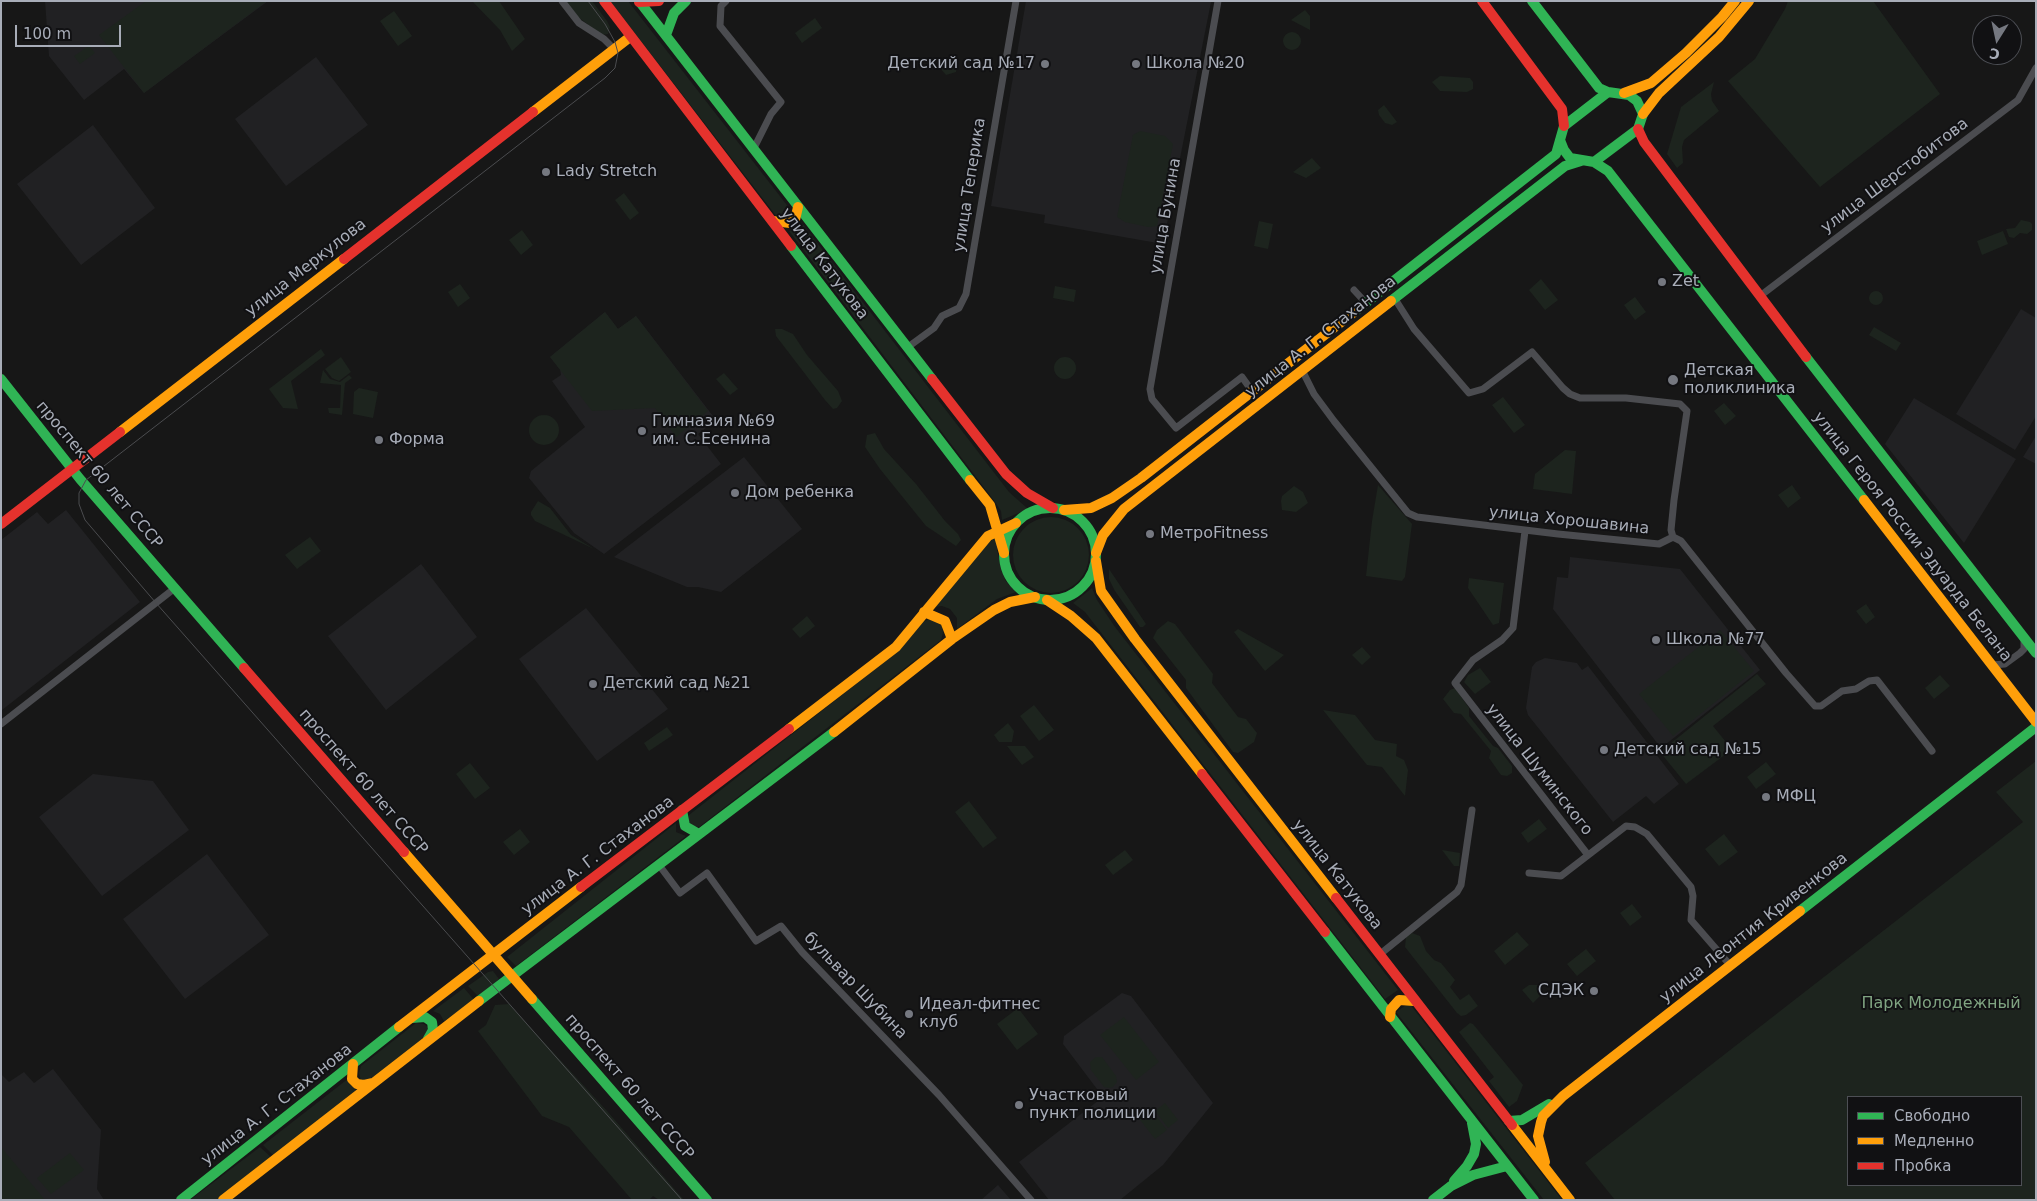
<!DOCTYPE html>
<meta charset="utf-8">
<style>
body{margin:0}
#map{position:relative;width:2037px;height:1201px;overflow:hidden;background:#171717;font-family:"DejaVu Sans",sans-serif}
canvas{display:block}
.frame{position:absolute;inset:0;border:2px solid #a8adb8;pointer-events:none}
.legend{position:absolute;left:1847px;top:1096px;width:175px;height:90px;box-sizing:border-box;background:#111113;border:1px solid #4d4f55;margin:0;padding:6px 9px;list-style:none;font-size:15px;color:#a8adb8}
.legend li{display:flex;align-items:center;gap:10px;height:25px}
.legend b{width:25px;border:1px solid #4d4f55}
.north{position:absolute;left:1972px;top:15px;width:50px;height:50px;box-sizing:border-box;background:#111113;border:1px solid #4d4f55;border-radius:50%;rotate:190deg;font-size:14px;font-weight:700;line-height:20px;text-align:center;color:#a8adb8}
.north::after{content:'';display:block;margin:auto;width:18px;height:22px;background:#757880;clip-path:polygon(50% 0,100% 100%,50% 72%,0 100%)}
.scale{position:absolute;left:15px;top:25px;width:106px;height:22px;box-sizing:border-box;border:2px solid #a8adb8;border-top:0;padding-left:6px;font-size:15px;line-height:18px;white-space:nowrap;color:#a8adb8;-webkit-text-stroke:4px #111113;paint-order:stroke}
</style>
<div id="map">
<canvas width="2037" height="1201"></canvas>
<div class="frame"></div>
<ul class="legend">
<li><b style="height:6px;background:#30b455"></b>Свободно</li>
<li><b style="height:6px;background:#ff9f0a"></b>Медленно</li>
<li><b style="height:6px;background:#e5322d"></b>Пробка</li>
</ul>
<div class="north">С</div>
<div class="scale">100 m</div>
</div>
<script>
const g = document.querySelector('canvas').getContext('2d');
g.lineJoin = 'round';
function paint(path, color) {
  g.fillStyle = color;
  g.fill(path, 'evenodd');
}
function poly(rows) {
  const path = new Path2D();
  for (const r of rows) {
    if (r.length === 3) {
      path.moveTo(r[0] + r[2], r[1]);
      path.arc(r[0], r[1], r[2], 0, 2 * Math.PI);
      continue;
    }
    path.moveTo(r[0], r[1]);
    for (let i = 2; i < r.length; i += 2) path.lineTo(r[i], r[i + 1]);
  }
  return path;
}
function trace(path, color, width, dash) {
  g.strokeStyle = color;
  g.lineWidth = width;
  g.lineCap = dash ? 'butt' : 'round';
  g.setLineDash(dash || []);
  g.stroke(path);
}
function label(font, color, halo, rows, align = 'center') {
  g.font = font + ' "DejaVu Sans",sans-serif';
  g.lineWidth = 4;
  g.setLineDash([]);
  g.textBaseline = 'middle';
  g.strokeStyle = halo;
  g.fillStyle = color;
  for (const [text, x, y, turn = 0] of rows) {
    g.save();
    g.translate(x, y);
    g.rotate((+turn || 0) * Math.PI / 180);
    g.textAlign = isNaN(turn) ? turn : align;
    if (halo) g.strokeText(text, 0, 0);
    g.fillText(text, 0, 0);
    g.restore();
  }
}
const built = poly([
 [45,1,268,1,144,93,124,69,84,100,49,56],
 [1026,1,1211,2,1163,244,1044,223,1045,215,991,206],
 [316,57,368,125,286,186,235,119],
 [93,125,155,208,81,265,17,184],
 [2021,309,2036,318,2036,416,2015,450,1956,414],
 [605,312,618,329,636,316,716,420,698,434,721,464,604,554,574,533,529,478,531,471,585,427,552,381,561,375,560,369,550,357],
 [1914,398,2016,459,1964,543,1885,444],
 [2036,436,2036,464,2023,457],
 [744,457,802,529,721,592,698,587,687,587,614,557],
 [66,510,140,602,2,710,1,540,37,512,48,524],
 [1570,557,1680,569,1760,670,1661,748,1553,609,1557,577,1568,578],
 [421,564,477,637,386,710,328,636],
 [586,608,668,709,597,761,519,659],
 [1545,658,1577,663,1582,670,1588,666,1679,784,1654,804,1646,796,1613,822,1528,715,1526,708,1532,667,1536,662],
 [93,774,153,781,189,830,102,896,39,817],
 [207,854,269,935,185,999,123,919],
 [1122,993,1131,996,1213,1103,1163,1165,1120,1200,1049,1200,1019,1162,1103,1097,1063,1044,1064,1036],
 [53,1069,101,1130,97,1189,104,1200,1,1200,1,1074,9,1082,24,1072,34,1083],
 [998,1185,1011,1200,981,1200]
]);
const green = poly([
 [146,1,267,1,144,93,99,35],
 [472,1,499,1,525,39,512,51,500,30],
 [566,1,592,1,607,21,610,27,608,34,602,35,578,17],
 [610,1,628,1,790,209,788,214,784,217,777,217],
 [1788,1,1873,1,1940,94,1820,187,1728,81,1755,59,1785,9],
 [1305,10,1310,16,1310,30,1291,20],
 [394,11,412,36,398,46,380,21],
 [815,18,822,28,802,43,795,33],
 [1292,41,9],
 [89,46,95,53,80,64,74,56],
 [958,61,956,72,946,75,939,67,947,62],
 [1440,76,1470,78,1473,82,1473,89,1467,92,1440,91,1432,82],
 [1714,82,1711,94,1712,101,1719,111,1684,140,1682,147,1683,163,1677,168,1667,154,1681,107],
 [1384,105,1397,122,1392,125,1385,123,1379,115,1378,110],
 [1140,131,1165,136,1173,144,1157,226,1148,227,1125,222,1117,217,1133,135],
 [1312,158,1321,168,1306,178,1293,172],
 [624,193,639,213,630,220,615,200],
 [2021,220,2030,222,2032,224,2032,230,2027,234,2020,233,2014,238,2009,237,2006,229,2015,228],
 [1259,221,1273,224,1268,249,1254,246],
 [801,222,1009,492,1028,509,1002,520,1001,511,995,502,789,231,795,230],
 [522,230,533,245,521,255,509,240],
 [2003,231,2008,244,1982,255,1977,241],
 [1541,279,1558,300,1545,310,1529,290],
 [460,284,470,298,458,307,448,292],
 [1055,286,1076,290,1074,302,1053,298],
 [1876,298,7],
 [1635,297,1646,312,1635,320,1624,305],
 [605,312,618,329,636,316,708,411,676,437,655,408,592,411,550,357],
 [1874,327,1901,343,1896,351,1869,335],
 [775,329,782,329,793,334,807,355,838,391,842,401,837,408,833,409,825,400,776,336],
 [321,349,325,355,291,381,298,409,283,408,269,389],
 [1065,368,11],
 [341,357,351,372,339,381,332,378,325,369],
 [323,370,330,379,340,382,349,375,352,378,345,383,342,415,329,413,328,408,340,408,341,385,320,383],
 [724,373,738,389,730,395,716,379],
 [359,388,378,392,373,418,353,414,354,392],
 [1503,397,1525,425,1514,433,1492,405],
 [1724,403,1736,416,1725,425,1714,411],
 [544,430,15],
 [875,433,884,449,916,484,945,521,958,534,961,540,956,546,926,526,880,469,865,447,867,435],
 [1565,450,1576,451,1572,494,1533,489,1535,474],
 [1378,485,1412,524,1405,577,1402,581,1366,576,1372,521],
 [1792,485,1801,498,1788,508,1778,495],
 [1294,486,1303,492,1308,503,1296,512,1282,510,1281,501,1282,496],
 [538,501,550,508,571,535,594,549,535,521,531,515,531,512],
 [1051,555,38],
 [997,535,997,550,1005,580,1009,585,1013,586,1016,592,997,599,957,629,957,618,950,609,942,606,934,607,986,543],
 [310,537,321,551,297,569,285,555],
 [1109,569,1146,624,1143,627,1140,627,1115,591,1109,579],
 [1469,578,1504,583,1499,623,1493,625,1468,588],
 [1092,588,1097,600,1115,627,1398,990,1385,999,1085,612,1073,603],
 [1866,604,1875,617,1866,624,1856,611],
 [807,616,815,626,800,638,792,629],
 [929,619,942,625,943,633,941,640,699,827,693,826,689,822,689,815,893,655,921,623],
 [1168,621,1175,624,1213,674,1212,683,1238,717,1246,719,1257,733,1254,742,1238,753,1233,752,1186,688,1186,680,1153,638,1157,630],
 [1238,629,1284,655,1265,671,1234,632],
 [1720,630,1754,671,1673,736,1639,694],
 [1362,647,1371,657,1362,665,1352,655],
 [1480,668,1491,682,1475,694,1464,682,1468,675],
 [1757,674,1766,684,1713,726,1730,747,1730,751,1686,784,1660,752],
 [1940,675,1950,686,1934,699,1925,688],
 [1455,688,1469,708,1469,716,1493,746,1498,748,1512,766,1512,773,1507,776,1501,775,1489,758,1491,751,1461,714,1454,713,1443,699,1450,690],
 [1034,705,1054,730,1039,741,1020,716],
 [1323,710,1355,715,1375,740,1397,744,1396,756,1404,760,1408,770,1405,796,1382,767,1367,765],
 [1008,723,1014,731,1012,742,999,742,994,735],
 [667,727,673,735,649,751,644,743],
 [1007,746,1025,746,1034,757,1022,765],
 [2036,761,2036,1200,1615,1200,1585,1163,2023,822,1996,792],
 [2021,1097,2021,1185,1848,1185,1848,1097],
 [1766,762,1776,774,1756,789,1747,777],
 [470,763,490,788,475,799,456,774],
 [969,801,997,838,983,848,955,812],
 [1539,819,1547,829,1528,843,1521,833],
 [676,823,676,832,686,836,516,966,507,957],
 [520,829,530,842,514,855,503,842],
 [1724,834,1738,852,1719,866,1705,849],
 [1125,850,1133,860,1113,875,1105,865],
 [1442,850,1460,853,1459,866,1454,866],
 [1632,904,1642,917,1630,926,1620,913],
 [1517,932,1529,945,1505,965,1494,951],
 [1412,933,1420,936,1426,951,1434,960,1441,963,1455,980,1450,987,1460,1000,1469,994,1478,1006,1466,1015,1461,1016,1457,1013,1405,947,1406,937],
 [1586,949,1596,961,1577,976,1567,964],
 [493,971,499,979,480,998,468,986,488,972],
 [1529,985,1539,985,1540,996,1533,1003,1522,990],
 [464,988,475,1001,444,1021,440,1014,433,1011],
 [1409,1003,1562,1200,1544,1200,1396,1012],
 [509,1004,607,1111,684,1200,659,1200,653,1196,649,1200,632,1200,569,1127,542,1116,478,1031,486,1025,495,1005],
 [1018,1008,1038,1034,1017,1050,997,1024],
 [1124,1017,1159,1062,1136,1080,1100,1035],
 [416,1023,424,1024,428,1027,429,1030,426,1038,373,1081,361,1081,359,1073,361,1066],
 [1470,1023,1473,1024,1523,1085,1517,1101,1509,1107,1489,1081,1494,1077,1459,1032],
 [1096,1057,1102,1057,1116,1076,1117,1082,1113,1087,1109,1088,1104,1087,1091,1070,1090,1062],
 [349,1078,350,1083,356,1090,274,1156,263,1145],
 [1165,1103,1178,1120,1168,1128,1155,1111],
 [1149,1107,1167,1130,1155,1139,1137,1116],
 [1,1147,45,1200,1,1200],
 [260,1147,272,1158,219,1200,190,1200],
 [70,1153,84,1170,51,1194,37,1178]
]);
const street = poly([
 [562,1,579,23,604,39,614,49],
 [726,1,721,6,720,26,781,102,771,114,754,148],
 [1218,1,1150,389,1152,399,1176,428,1242,377,1252,391],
 [1354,290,1365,302],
 [1760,296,2018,100,2036,68],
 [1395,299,1414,329,1469,393,1483,389,1532,352,1563,388,1570,394,1580,398,1626,398,1680,404,1687,411,1674,500,1671,530,1673,537],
 [908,347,934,328,942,316,959,308,966,294,1016,1],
 [1302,370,1314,394,1334,421,1408,513,1417,517,1558,534,1659,544,1673,537,1681,541,1786,673,1815,706,1821,706,1842,691,1856,689,1869,681,1877,680,1932,751],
 [1525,531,1513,628,1502,640,1473,660,1455,683,1588,855],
 [1992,665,2005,664,2020,653,2024,649,2024,638],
 [1,724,175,588],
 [659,865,680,893,707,873,756,941,781,926,802,952,939,1095,1031,1200],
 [1529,873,1561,876,1626,826,1635,827,1647,834,1691,887,1693,896,1691,920,1730,965],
 [1379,955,1457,892,1461,885,1472,810]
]);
const fast = poly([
 [639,1,932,379],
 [1532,1,1599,88,1608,92],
 [666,35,674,13,686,1],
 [1594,162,1608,171,1864,500],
 [791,246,970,480],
 [1391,301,1565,166,1581,161],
 [1354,312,1556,154,1564,126,1608,92,1629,95,1637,101,1643,114,1638,129,1594,162,1570,158,1564,150,1560,140],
 [1806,357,2036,653],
 [1,379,80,479,244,668],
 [1050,554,46],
 [682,810,685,826,699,834],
 [1800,911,2036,727],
 [1325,932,1534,1200],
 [532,999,707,1200],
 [479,1001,834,732],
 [412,1018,425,1017,432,1022,433,1030,428,1039],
 [1509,1121,1522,1120,1549,1104],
 [1454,1181,1467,1166,1474,1154,1476,1144,1472,1123],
 [181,1200,399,1027],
 [1433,1200,1451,1186,1473,1175,1507,1166]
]);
const slow = poly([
 [1624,93,1651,83,1686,53,1722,17,1735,1],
 [533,112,630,37],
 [1643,114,1659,93,1719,37,1749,1],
 [773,221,790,223,795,220,798,207],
 [120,432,344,259],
 [970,480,990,505,1004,553],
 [1864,500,2036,722],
 [1064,510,1091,508,1112,498,1141,478,1354,312],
 [1096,553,1103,535,1124,509,1391,301],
 [1096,561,1101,591,1135,639,1336,898],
 [1047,600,1071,616,1096,638,1202,774],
 [924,612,945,621,952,639],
 [789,729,896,647,988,536,1016,523],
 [834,732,952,639,994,610,1010,602,1035,597],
 [404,852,532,999],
 [1390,1017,1391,1009,1399,1000,1414,1001],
 [399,1027,581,887],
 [353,1064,352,1079,357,1084,364,1085,373,1083],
 [1512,1125,1570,1200],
 [1545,1162,1538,1136,1541,1122,1543,1116,1563,1096,1800,911],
 [223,1200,479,1001]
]);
const jam = poly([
 [604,1,791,246],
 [1482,1,1562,109,1564,126],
 [639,2,659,1],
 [1638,129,1644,142,1806,357],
 [344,259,533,112],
 [932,379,1006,474,1027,493,1053,508],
 [1,524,120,432],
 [244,668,404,852],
 [1202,774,1325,932],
 [581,887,789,729],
 [1336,898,1512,1125]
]);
const tram = poly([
 [588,1,605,24,615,42,618,53,615,68,605,78,86,480,79,493,79,504,85,520,156,603,682,1200]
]);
const markers = [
 [1045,64,5,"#757880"],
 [1136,64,5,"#757880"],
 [546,172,5,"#757880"],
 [1662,282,5,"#757880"],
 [1673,380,6,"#757880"],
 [642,431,5,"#757880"],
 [379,440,5,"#757880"],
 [735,493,5,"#757880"],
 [1150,534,5,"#757880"],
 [1656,640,5,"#757880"],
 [593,684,5,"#757880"],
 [1604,750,5,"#757880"],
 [1766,797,5,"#757880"],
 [1594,991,5,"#757880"],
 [909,1014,5,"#757880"],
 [1019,1105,5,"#757880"]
];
const poiNames = [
 ["Детский сад №17",1035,64,"right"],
 ["Школа №20",1146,64],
 ["Lady Stretch",556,172],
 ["Zet",1672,282],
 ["Детская",1684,371],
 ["поликлиника",1684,389],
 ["Гимназия №69",652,422],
 ["им. С.Есенина",652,440],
 ["Форма",389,440],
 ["Дом ребенка",745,493],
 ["МетроFitness",1160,534],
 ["Школа №77",1666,640],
 ["Детский сад №21",603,684],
 ["Детский сад №15",1614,750],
 ["МФЦ",1776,797],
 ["СДЭК",1584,991,"right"],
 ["Идеал-фитнес",919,1005],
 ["клуб",919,1023],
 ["Участковый",1029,1096],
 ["пункт полиции",1029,1114]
];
const streetNames = [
 ["улица Шерстобитова",1895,176,-37],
 ["улица Теперика",970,185,-81],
 ["улица Бунина",1166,216,-80],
 ["улица Катукова",824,264,53],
 ["улица Меркулова",306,268,-38],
 ["улица А. Г. Стаханова",1321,337,-38],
 ["проспект 60 лет СССР",99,475,50],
 ["улица Хорошавина",1569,521,6],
 ["улица Героя России Эдуарда Белана",1912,537,52],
 ["улица Шуминского",1539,770,52],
 ["проспект 60 лет СССР",363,782,49],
 ["улица А. Г. Стаханова",598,856,-37],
 ["улица Катукова",1337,875,52],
 ["улица Леонтия Кривенкова",1754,928,-38],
 ["бульвар Шубина",855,986,46],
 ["проспект 60 лет СССР",629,1087,49],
 ["улица А. Г. Стаханова",277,1105,-38]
];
const parkNames = [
 ["Парк Молодежный",1941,1004]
];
paint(built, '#212123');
paint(green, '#1d241e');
trace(street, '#4b4c50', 7);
trace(fast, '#30b455', 10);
trace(slow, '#ff9f0a', 10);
trace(jam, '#e5322d', 10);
trace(tram, '#4b4c4f', 1);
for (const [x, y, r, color] of markers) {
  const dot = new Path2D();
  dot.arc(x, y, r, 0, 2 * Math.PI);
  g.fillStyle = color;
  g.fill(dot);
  trace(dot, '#111113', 2);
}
label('16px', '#a8adb8', '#111113', poiNames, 'left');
label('16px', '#a8adb8', '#111113', streetNames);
label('16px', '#7fa381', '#111113', parkNames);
</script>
